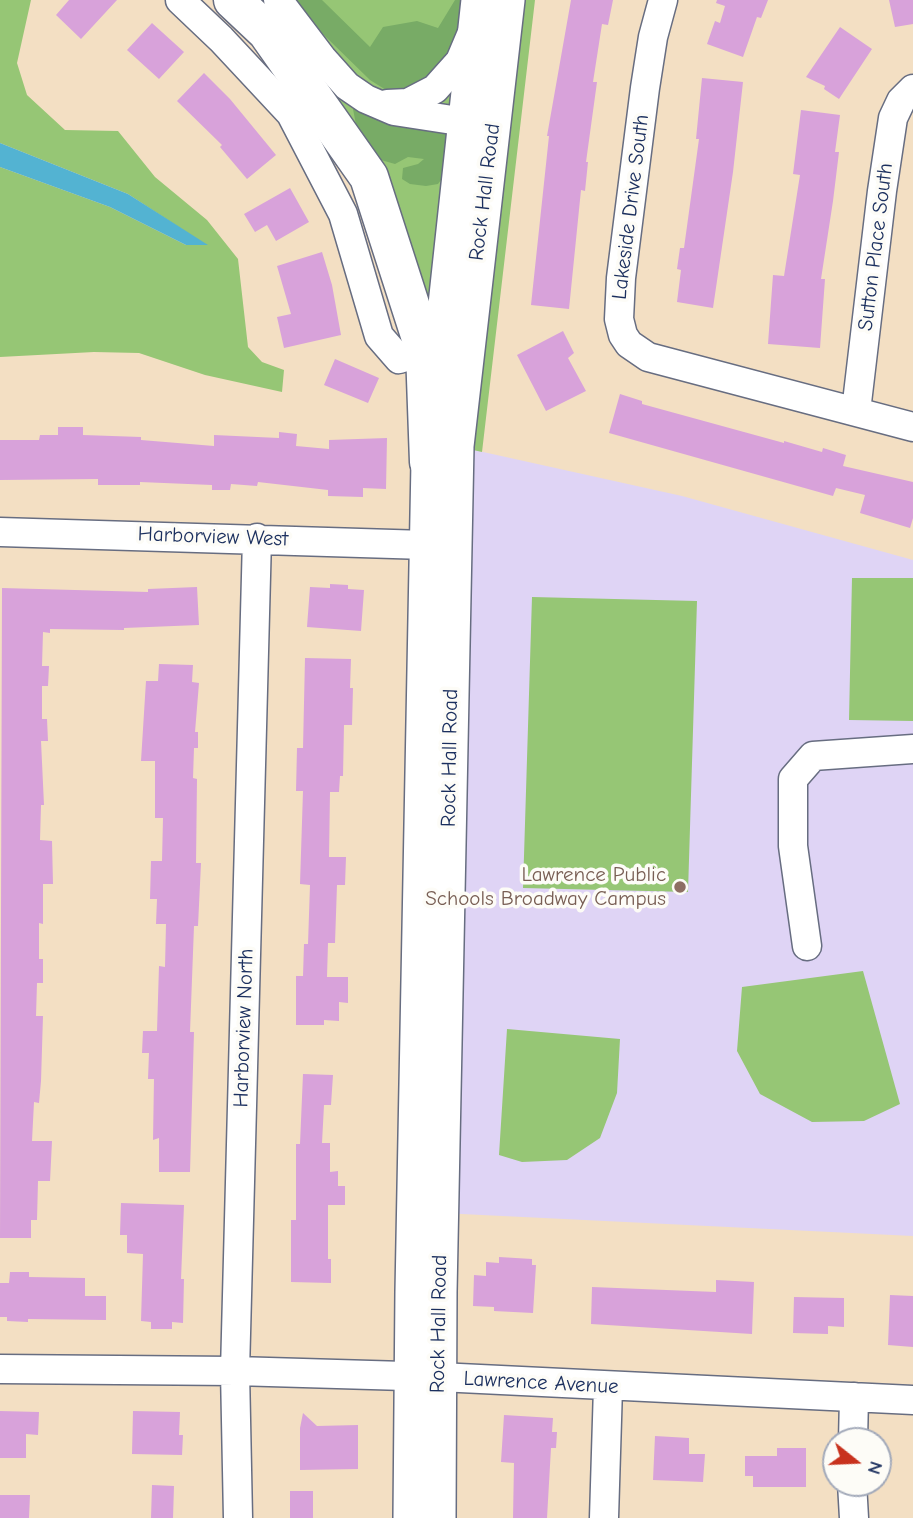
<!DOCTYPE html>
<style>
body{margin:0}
#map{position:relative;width:913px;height:1518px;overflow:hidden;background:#f3dfc3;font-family:"Comic Neue",sans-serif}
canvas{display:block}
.north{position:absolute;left:822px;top:1427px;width:70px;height:70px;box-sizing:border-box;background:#fdfcf7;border:2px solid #a3aaba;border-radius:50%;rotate:108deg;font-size:19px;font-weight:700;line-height:28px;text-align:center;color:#1b2f5e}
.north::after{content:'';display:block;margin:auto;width:24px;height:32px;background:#c8321e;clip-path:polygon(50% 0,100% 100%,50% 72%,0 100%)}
</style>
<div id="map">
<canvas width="913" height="1518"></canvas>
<div class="north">N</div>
</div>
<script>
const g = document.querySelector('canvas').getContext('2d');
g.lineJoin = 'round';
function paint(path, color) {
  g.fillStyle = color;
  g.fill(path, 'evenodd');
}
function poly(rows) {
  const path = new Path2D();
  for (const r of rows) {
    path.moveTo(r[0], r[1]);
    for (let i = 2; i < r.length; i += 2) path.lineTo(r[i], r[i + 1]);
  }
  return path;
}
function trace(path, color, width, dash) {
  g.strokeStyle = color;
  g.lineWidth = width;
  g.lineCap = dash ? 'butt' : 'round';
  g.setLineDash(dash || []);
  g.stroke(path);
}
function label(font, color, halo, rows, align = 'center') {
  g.font = font + ' "Comic Neue",sans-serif';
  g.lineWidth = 7;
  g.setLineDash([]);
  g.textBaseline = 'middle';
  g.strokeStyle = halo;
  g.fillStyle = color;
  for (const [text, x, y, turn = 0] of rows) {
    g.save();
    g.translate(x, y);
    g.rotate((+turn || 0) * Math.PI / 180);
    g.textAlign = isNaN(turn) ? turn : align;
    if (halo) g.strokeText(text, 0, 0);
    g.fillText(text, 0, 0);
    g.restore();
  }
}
const built = poly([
 [456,446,682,496,913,560,913,1236,441,1213]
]);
const green = poly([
 [0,0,31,0,17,63,27,95,65,130,118,131,155,177,207,220,238,259,248,347,262,362,284,370,282,392,205,375,139,353,94,352,0,357,0,167,110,207,186,245,206,245,128,194,0,143],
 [229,0,475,0,437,393,367,182],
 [511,0,535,0,482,452,460,447],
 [852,578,913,578,913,721,849,720],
 [532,597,697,601,688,892,523,888],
 [863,971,900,1104,864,1121,812,1122,760,1094,737,1051,742,987],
 [507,1029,620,1039,617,1093,600,1138,567,1160,522,1162,499,1155]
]);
const forest = poly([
 [288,0,322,0,370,47,383,27,417,21,438,28,455,0,471,0,456,45,429,83,408,93,386,90,370,80],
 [353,109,370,110,446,131,456,149,455,161,438,184,426,186,410,184,402,179,403,168,418,164,424,159,408,157,395,164,381,160,357,130]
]);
const water = poly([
 [0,143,128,194,208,245,186,245,110,207,0,167]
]);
const building = poly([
 [69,0,117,0,81,39,56,15],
 [571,0,613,0,608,25,602,24,593,82,597,82,586,162,588,162,585,191,581,190,569,309,531,305,549,136,547,136],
 [717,0,768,0,761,18,757,17,743,57,707,44,715,21,720,23,725,6,716,3],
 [889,0,913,0,913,24,895,27],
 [152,23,184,52,159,79,127,50],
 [840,27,872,49,839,99,824,89,825,86,806,77],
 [204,73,230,99,276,155,247,179,220,147,222,145,177,101],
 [702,78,743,82,733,172,713,308,677,302,681,270,677,269,680,248,684,248,699,139,696,139],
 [801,110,840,115,835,152,839,152,833,201,821,279,825,279,820,348,768,344,773,275,784,276,800,175,793,174],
 [290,188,309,222,276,241,267,225,255,232,244,214],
 [322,252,332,285,341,335,284,348,277,317,291,314,277,266],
 [563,331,574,353,568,358,586,391,546,411,517,355],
 [335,359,379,378,368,403,324,385],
 [620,394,642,401,642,404,784,443,784,441,822,452,823,448,846,455,843,466,913,482,913,518,910,528,860,513,865,495,836,488,833,496,609,433],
 [58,427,83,427,83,435,141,437,141,440,214,446,214,435,279,438,279,432,297,434,296,446,329,449,329,440,387,438,386,489,363,488,363,497,328,496,328,490,258,482,257,486,231,484,230,490,212,490,212,485,140,482,140,485,98,485,98,479,0,480,0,440,39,440,40,435,58,435],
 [330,584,348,585,348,589,364,590,361,631,307,627,310,587,330,588],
 [197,587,199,625,124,628,124,630,50,629,50,633,43,632,42,666,49,666,48,686,42,686,42,719,47,719,48,741,41,741,44,805,41,805,40,840,52,841,53,884,43,884,43,924,39,923,39,959,43,959,43,983,37,983,36,1016,43,1016,41,1081,39,1103,34,1102,32,1141,52,1141,50,1181,38,1181,37,1220,31,1220,31,1238,0,1238,2,588,148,592,148,589],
 [305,658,351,659,350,688,353,688,352,725,344,725,343,776,340,776,339,792,330,792,329,857,346,857,345,885,337,885,335,943,328,943,327,977,348,977,348,1003,339,1002,339,1021,324,1020,324,1025,296,1025,296,976,303,976,304,944,308,944,310,885,300,884,303,791,296,791,297,748,303,748],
 [159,664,193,665,192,682,199,683,195,732,198,732,198,748,194,748,193,778,197,779,196,863,201,863,198,926,194,926,190,1032,194,1032,190,1172,159,1172,159,1138,153,1140,154,1079,148,1079,149,1053,142,1053,143,1031,157,1031,159,966,165,967,166,924,156,924,157,899,150,899,151,861,162,861,163,818,155,818,155,761,141,761,146,681,158,681],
 [303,1074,333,1075,331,1105,324,1105,322,1143,330,1143,330,1172,338,1171,338,1186,345,1186,345,1205,328,1205,328,1259,331,1259,331,1283,291,1282,291,1220,296,1220,296,1144,300,1144],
 [121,1203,184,1205,181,1279,184,1279,183,1323,172,1322,172,1329,151,1329,151,1322,141,1321,143,1254,127,1253,127,1235,120,1235],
 [499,1257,532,1259,532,1265,536,1265,533,1313,494,1311,494,1307,473,1306,474,1275,486,1276,486,1262,499,1263],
 [10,1272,29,1272,29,1277,85,1278,85,1296,106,1296,106,1320,28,1319,28,1322,7,1321,7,1317,0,1317,0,1283,9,1283],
 [716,1280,754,1282,752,1334,591,1324,592,1287,716,1292],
 [890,1295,913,1296,913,1347,888,1345],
 [794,1297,844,1298,844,1327,828,1326,828,1334,793,1333],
 [0,1411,39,1412,38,1435,26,1434,26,1458,0,1458],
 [133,1411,180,1412,179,1435,183,1435,182,1455,132,1454],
 [303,1413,317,1426,358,1425,358,1469,300,1470,300,1428],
 [504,1415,553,1418,552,1432,557,1432,556,1448,551,1448,547,1518,513,1518,514,1463,501,1462],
 [655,1436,689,1438,689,1454,705,1454,703,1482,653,1480],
 [777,1448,806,1448,806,1487,753,1487,753,1476,745,1476,745,1456,777,1456],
 [152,1485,174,1486,173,1518,151,1518],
 [290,1491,313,1491,313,1518,290,1518],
 [0,1495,30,1495,29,1518,0,1518]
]);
const minor = poly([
 [180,0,221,39,291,114,343,214,379,336,399,359,425,351],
 [278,0,322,58,347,86,366,99,394,111,485,125],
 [663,0,653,37,645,88,621,278,619,319,623,335,629,344,648,357,913,427],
 [387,104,408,103,435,89,460,61,471,35],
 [856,411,882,191,893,118,901,101,913,89],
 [0,532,426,545],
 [807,946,793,846,793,779,813,756,913,749],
 [0,1369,235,1371,439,1377,913,1400],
 [853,1441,854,1397],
 [852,1483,854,1518],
 [238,1518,235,1371,257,538],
 [604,1518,608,1387]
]);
const major = poly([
 [411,1518,413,1291,429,462,479,0],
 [438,1518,439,1292,456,446,507,0]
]);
const highway = poly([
 [233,0,267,32,369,177,425,351,429,462]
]);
const markers = [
 [680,887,7,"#8d6e63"]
];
const streetNames = [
 ["Rock Hall Road",485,192,-83],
 ["Lakeside Drive South",631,207,-83],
 ["Sutton Place South",876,247,-83],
 ["Harborview West",213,537,2],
 ["Rock Hall Road",450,758,-89],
 ["Harborview North",244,1028,-88],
 ["Rock Hall Road",439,1324,-89],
 ["Lawrence Avenue",541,1383,3]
];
const educationNames = [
 ["Lawrence Public",666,875],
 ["Schools Broadway Campus",666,899]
];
paint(built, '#dfd4f5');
paint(green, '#96c675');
paint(forest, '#78ab66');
paint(water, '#53b3d2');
paint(building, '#d8a2da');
trace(minor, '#676d81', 31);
trace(major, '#676d81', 38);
trace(highway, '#676d81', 41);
trace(minor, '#fff', 28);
trace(major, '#fff', 35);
trace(highway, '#fff', 38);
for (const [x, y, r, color] of markers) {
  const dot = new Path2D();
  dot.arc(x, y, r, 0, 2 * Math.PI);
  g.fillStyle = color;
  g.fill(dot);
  trace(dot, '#fdfcf7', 2.5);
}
label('21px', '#1b2f5e', '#fdfcf7', streetNames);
label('21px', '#785e54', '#fdfcf7', educationNames, 'right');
</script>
